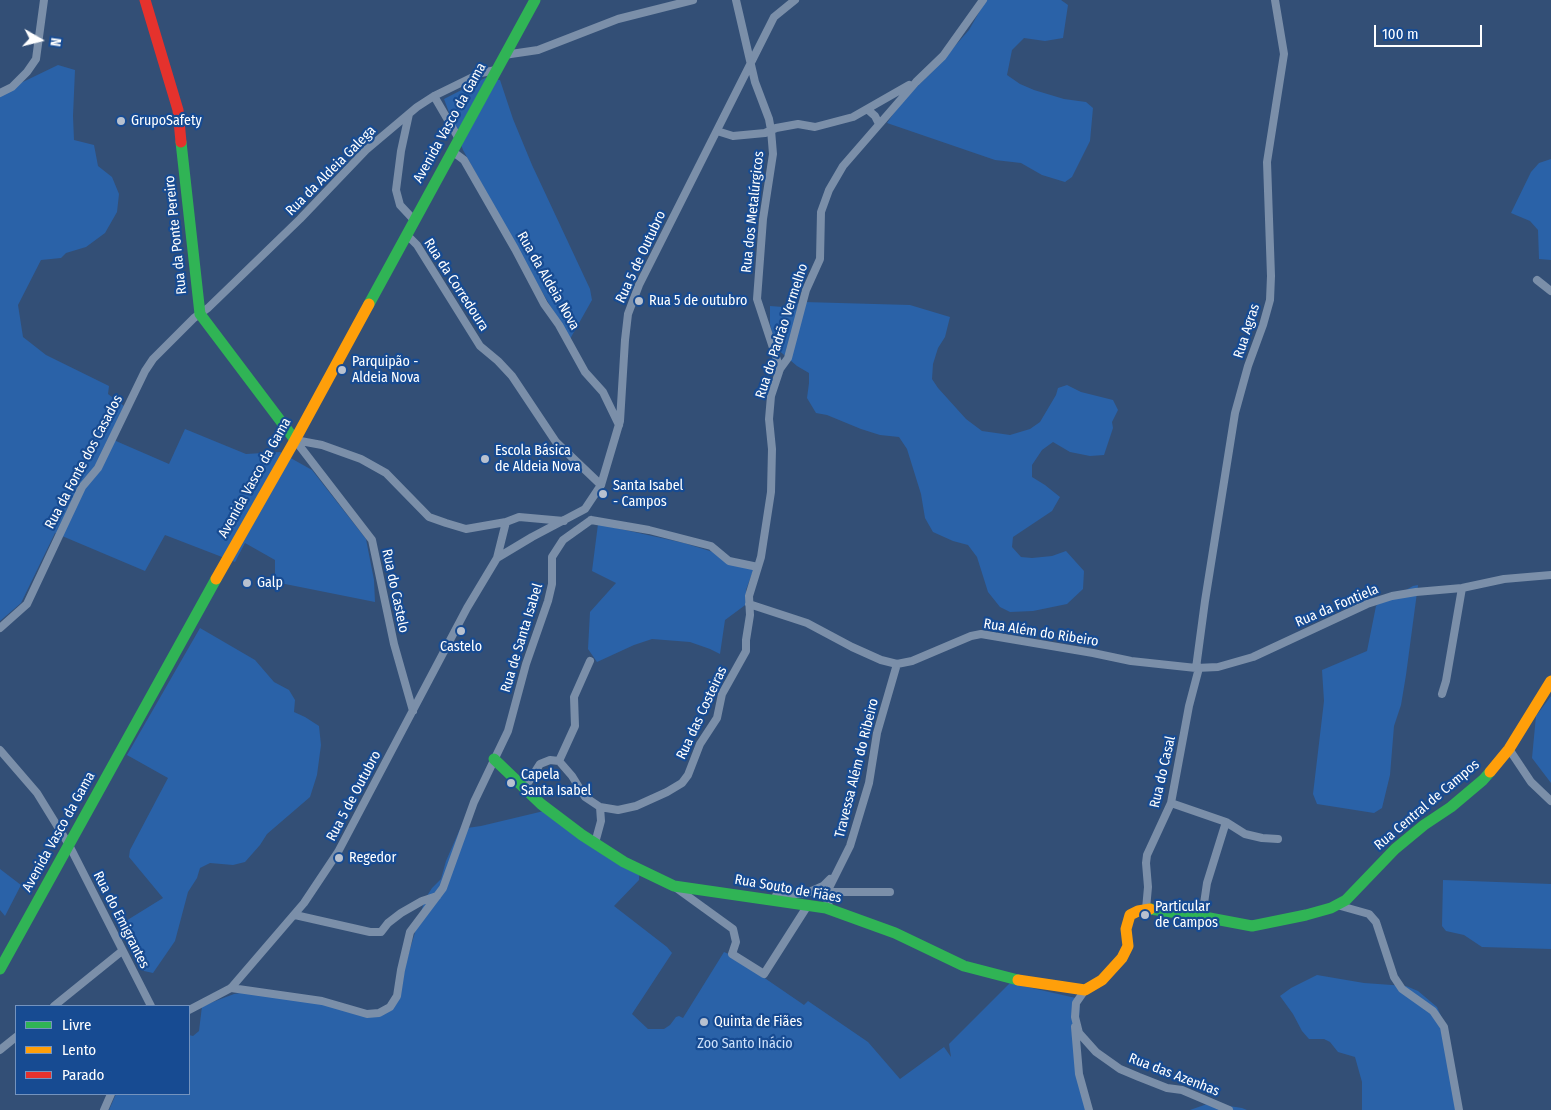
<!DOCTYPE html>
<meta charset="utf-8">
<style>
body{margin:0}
#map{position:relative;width:1551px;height:1110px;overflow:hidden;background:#334f76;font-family:"Fira Sans Condensed",sans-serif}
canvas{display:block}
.legend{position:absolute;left:15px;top:1005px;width:175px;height:90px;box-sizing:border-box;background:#174b92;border:1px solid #7493be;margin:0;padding:6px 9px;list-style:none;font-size:15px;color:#fff}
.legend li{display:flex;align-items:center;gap:10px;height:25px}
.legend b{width:25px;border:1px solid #7493be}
.north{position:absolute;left:15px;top:15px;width:50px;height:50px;-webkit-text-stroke:4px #174b92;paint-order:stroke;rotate:98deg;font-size:14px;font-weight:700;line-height:20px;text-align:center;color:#fff}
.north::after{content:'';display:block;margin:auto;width:18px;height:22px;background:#fff;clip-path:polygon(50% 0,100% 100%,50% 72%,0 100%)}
.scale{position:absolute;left:1374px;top:25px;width:108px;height:22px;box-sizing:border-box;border:2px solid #fff;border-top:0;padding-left:6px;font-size:15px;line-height:18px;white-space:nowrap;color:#fff;-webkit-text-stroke:4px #174b92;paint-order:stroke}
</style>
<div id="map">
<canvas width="1551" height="1110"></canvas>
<ul class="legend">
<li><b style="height:6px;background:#30b455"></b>Livre</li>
<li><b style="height:6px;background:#ff9f0a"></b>Lento</li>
<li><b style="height:6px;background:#e5322d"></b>Parado</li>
</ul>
<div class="north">N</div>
<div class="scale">100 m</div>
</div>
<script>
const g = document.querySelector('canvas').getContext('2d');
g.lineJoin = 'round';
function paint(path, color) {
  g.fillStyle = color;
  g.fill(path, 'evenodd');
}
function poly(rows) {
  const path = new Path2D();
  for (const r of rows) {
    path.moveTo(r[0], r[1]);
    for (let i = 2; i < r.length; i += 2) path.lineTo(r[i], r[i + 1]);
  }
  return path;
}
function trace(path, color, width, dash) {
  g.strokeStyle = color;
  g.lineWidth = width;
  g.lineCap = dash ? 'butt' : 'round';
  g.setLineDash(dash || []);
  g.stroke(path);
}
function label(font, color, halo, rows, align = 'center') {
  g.font = font + ' "Fira Sans Condensed",sans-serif';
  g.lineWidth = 4.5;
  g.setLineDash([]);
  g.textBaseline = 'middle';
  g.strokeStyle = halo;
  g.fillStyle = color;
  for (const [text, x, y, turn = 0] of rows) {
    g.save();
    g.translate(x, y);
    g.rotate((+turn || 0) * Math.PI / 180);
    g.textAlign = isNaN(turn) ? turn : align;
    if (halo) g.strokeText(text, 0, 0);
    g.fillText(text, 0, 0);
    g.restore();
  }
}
const green = poly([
 [986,0,1061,0,1068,5,1063,38,1045,41,1024,38,1012,50,1007,75,1020,84,1034,90,1064,99,1086,102,1093,108,1090,141,1072,177,1065,182,1042,175,1021,163,995,160,887,123,902,101,930,74,969,30],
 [58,65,75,70,73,116,74,140,94,145,98,166,112,177,119,194,117,212,105,233,86,247,66,253,61,258,41,260,18,305,23,337,46,355,109,386,108,394,124,406,109,438,169,464,185,429,246,454,280,452,312,470,366,539,374,580,375,602,275,582,275,560,245,543,235,562,165,535,145,571,55,533,21,603,0,621,0,93],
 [485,78,500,80,513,119,532,165,590,289,592,300,570,339,535,280,463,150,444,99],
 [1551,159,1551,260,1539,259,1538,230,1530,221,1511,213,1531,172,1539,163],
 [804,302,910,305,950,317,945,337,938,348,933,364,932,379,938,388,966,419,982,431,1010,435,1030,429,1040,422,1056,395,1058,388,1067,385,1081,392,1113,400,1118,410,1112,422,1113,428,1104,455,1090,456,1070,452,1053,442,1042,450,1032,465,1032,477,1045,485,1060,497,1052,511,1013,537,1012,547,1021,557,1032,558,1052,556,1066,551,1084,571,1083,589,1067,604,1033,611,1010,612,1000,607,988,592,977,557,968,545,953,541,933,532,925,518,921,494,907,449,899,437,880,435,861,429,827,415,816,413,807,398,809,383,809,373,797,366,776,348,770,324,770,306,783,307],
 [598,524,684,543,755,565,746,590,748,603,725,620,720,654,710,649,690,642,652,639,634,645,597,662,588,649,590,612,616,583,592,571],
 [1418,585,1406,675,1401,705,1394,726,1390,775,1382,808,1374,813,1317,804,1313,794,1324,701,1322,670,1367,651,1376,606,1382,600,1399,594,1413,586],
 [200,628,255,660,274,682,289,690,295,700,294,712,305,717,319,726,321,745,317,775,310,797,267,834,260,845,245,862,233,865,210,863,200,868,197,878,188,892,175,941,153,973,144,971,121,924,163,898,129,857,130,850,168,778,127,755],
 [1551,696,1551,783,1532,758,1536,716],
 [548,810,639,871,639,880,614,906,667,947,672,953,632,1014,648,1029,664,1029,670,1025,676,1017,679,1016,683,1018,724,952,731,955,804,1005,808,1001,868,1042,900,1079,944,1047,951,1057,949,1044,1010,983,1080,999,1077,1073,1088,1110,109,1110,116,1094,189,1094,189,1035,193,1036,199,1031,202,1006,234,994,259,990,366,1010,381,1010,395,999,425,899,432,888,441,879,446,861,460,829,481,826],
 [0,869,21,885,5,916,0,910],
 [1443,880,1551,884,1551,949,1482,947,1464,935,1446,931,1442,926],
 [1317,975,1364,983,1406,986,1418,991,1437,1007,1442,1018,1461,1110,1362,1110,1362,1082,1355,1057,1338,1052,1330,1042,1324,1039,1309,1039,1302,1031,1293,1014,1280,996,1291,988],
 [1210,1103,1242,1108,1247,1110,1190,1110]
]);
const street = poly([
 [736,0,755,82,769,119,771,130,773,154,763,219,757,299,780,369],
 [504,55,538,50,618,19,693,0],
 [0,93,12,87,27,72,36,59,44,0],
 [434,96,459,139],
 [867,109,875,116,879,124],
 [409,114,401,151,396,190,400,205,414,220],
 [717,131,733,136,765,133,776,128,798,124,815,127,853,117,909,85],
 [452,151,464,160,515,249,544,304,559,325,585,372,603,392,619,425],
 [407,235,417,245,480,346,498,361,512,376,556,442,601,485],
 [1537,280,1551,291],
 [295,440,372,540,394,644,413,711],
 [295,440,322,445,361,459,386,473,429,517,446,523,466,529,506,522,519,517,564,521],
 [591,520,649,530,711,546,729,561,758,567],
 [497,558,506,522],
 [749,604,807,623,852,647,881,660,897,664,912,661,971,636,981,634,1093,653,1131,661,1196,668,1218,667,1253,657,1367,604,1392,596,1416,592,1462,588,1504,579,1551,575],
 [0,628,27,604,82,487,98,468,145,371,153,359,194,318,208,308,300,219,366,150,417,107,434,96,481,73,496,70],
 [1196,668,1205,601,1235,413,1248,366,1263,325,1270,300,1271,276,1267,162,1284,54,1275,0],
 [1442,694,1446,681,1462,588],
 [1509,749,1531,782,1551,801],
 [0,750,37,793,69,845,151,1006],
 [559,761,575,726,574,697,590,661],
 [524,789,540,764,550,760,559,761,572,776,585,797,600,807,618,810,636,806,667,792,682,783,688,775,700,744,717,718,722,694,746,651,746,640,750,615,749,596,761,557,771,492,772,449,769,419,771,396,780,369,788,358,806,290,820,259,821,212,829,190,843,166,916,82,943,56,983,0],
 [1171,803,1226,822,1245,834,1262,838,1278,839],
 [595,843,601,821,600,807],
 [675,887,733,929,736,942,732,954,764,974,808,905],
 [827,892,890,892],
 [776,896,807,893,823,886,830,879],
 [1337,905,1369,914,1376,922,1394,977,1402,989,1433,1011,1444,1027,1459,1110],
 [1146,909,1148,887,1146,863,1147,855,1171,803,1189,706,1199,668],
 [830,910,827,899,827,892,850,846,869,783,877,733,897,664],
 [295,915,370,932,381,932,388,923,401,913,422,901,437,896],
 [1202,917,1207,883,1226,822],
 [231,988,322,1001,367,1014,379,1013,390,1007,397,996,401,970,410,932,443,888,474,802,508,731,526,664,548,601,552,584,552,557,563,540,591,520],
 [1085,990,1076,1003,1075,1017,1079,1033,1096,1052,1120,1069,1139,1077,1167,1088,1182,1090,1229,1110],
 [54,1006,122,951],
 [189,1010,231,988,304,903,338,852,467,608,497,558,532,537,585,509,601,485,620,421,625,340,628,314,639,285,774,17,795,0],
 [1075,1027,1079,1074,1089,1110],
 [0,1050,16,1037],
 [104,1110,111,1094]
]);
const fast = poly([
 [181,142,200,314,295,440],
 [369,304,535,0],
 [494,759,541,804,582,835,624,862,674,886,826,908,895,933,964,966,1018,980],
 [1150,909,1199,916,1252,926,1306,915,1331,908,1346,900,1395,849,1424,825,1451,807,1483,780,1490,772],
 [0,969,216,579]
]);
const slow = poly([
 [216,579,295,440,369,304],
 [1490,772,1509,749,1551,681],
 [1018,980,1085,990,1102,980,1122,958,1128,946,1126,929,1130,915,1138,911,1150,909]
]);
const jam = poly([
 [145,0,178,110,181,142]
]);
const markers = [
 [121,121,5,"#b8c1cf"],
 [639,301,5,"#b8c1cf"],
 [342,370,5,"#b8c1cf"],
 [485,459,5,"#b8c1cf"],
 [603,494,5,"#b8c1cf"],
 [247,583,5,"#b8c1cf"],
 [461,631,5,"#b8c1cf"],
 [511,783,5,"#b8c1cf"],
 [339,858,5,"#b8c1cf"],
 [1145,915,5,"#b8c1cf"],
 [704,1022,5,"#b8c1cf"]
];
const poiNames = [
 ["GrupoSafety",131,121],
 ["Rua 5 de outubro",649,301],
 ["Parquipão -",352,362],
 ["Aldeia Nova",352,378],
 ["Escola Básica",495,451],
 ["de Aldeia Nova",495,467],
 ["Santa Isabel",613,486],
 ["- Campos",613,502],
 ["Galp",257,583],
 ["Castelo",461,647,"center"],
 ["Capela",521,775],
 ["Santa Isabel",521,791],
 ["Regedor",349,858],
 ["Particular",1155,907],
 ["de Campos",1155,923],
 ["Quinta de Fiães",714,1022]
];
const streetNames = [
 ["Avenida Vasco da Gama",450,123,-61],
 ["Rua da Aldeia Galega",331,171,-45],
 ["Rua dos Metalúrgicos",753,212,-84],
 ["Rua da Ponte Pereiro",176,235,-96],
 ["Rua 5 de Outubro",641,257,-65],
 ["Rua da Aldeia Nova",548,281,60],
 ["Rua da Corredoura",456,285,57],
 ["Rua do Padrão Vermelho",782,331,-72],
 ["Rua Agras",1247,331,-72],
 ["Rua da Fonte dos Casados",84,462,-62],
 ["Avenida Vasco da Gama",255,478,-61],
 ["Rua do Castelo",395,591,78],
 ["Rua da Fontiela",1337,606,-23],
 ["Rua Além do Ribeiro",1041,633,9],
 ["Rua de Santa Isabel",522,638,-73],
 ["Rua das Costeiras",702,713,-65],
 ["Travessa Além do Ribeiro",857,768,-76],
 ["Rua do Casal",1163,772,-77],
 ["Rua 5 de Outubro",354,796,-62],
 ["Rua Central de Campos",1427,805,-40],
 ["Avenida Vasco da Gama",59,832,-61],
 ["Rua Souto de Fiães",788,889,10],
 ["Rua do Emigrantes",121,920,63],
 ["Rua das Azenhas",1174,1075,21]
];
const parkNames = [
 ["Zoo Santo Inácio",745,1044]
];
paint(green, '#2a62a8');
trace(street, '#7b8fa9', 8);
trace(fast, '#30b455', 11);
trace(slow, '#ff9f0a', 11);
trace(jam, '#e5322d', 11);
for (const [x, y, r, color] of markers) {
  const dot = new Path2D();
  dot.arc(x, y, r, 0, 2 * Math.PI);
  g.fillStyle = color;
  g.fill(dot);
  trace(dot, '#174b92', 2);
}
label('14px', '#fff', '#174b92', poiNames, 'left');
label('14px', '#fff', '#174b92', streetNames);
label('14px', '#cde1fb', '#174b92', parkNames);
</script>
